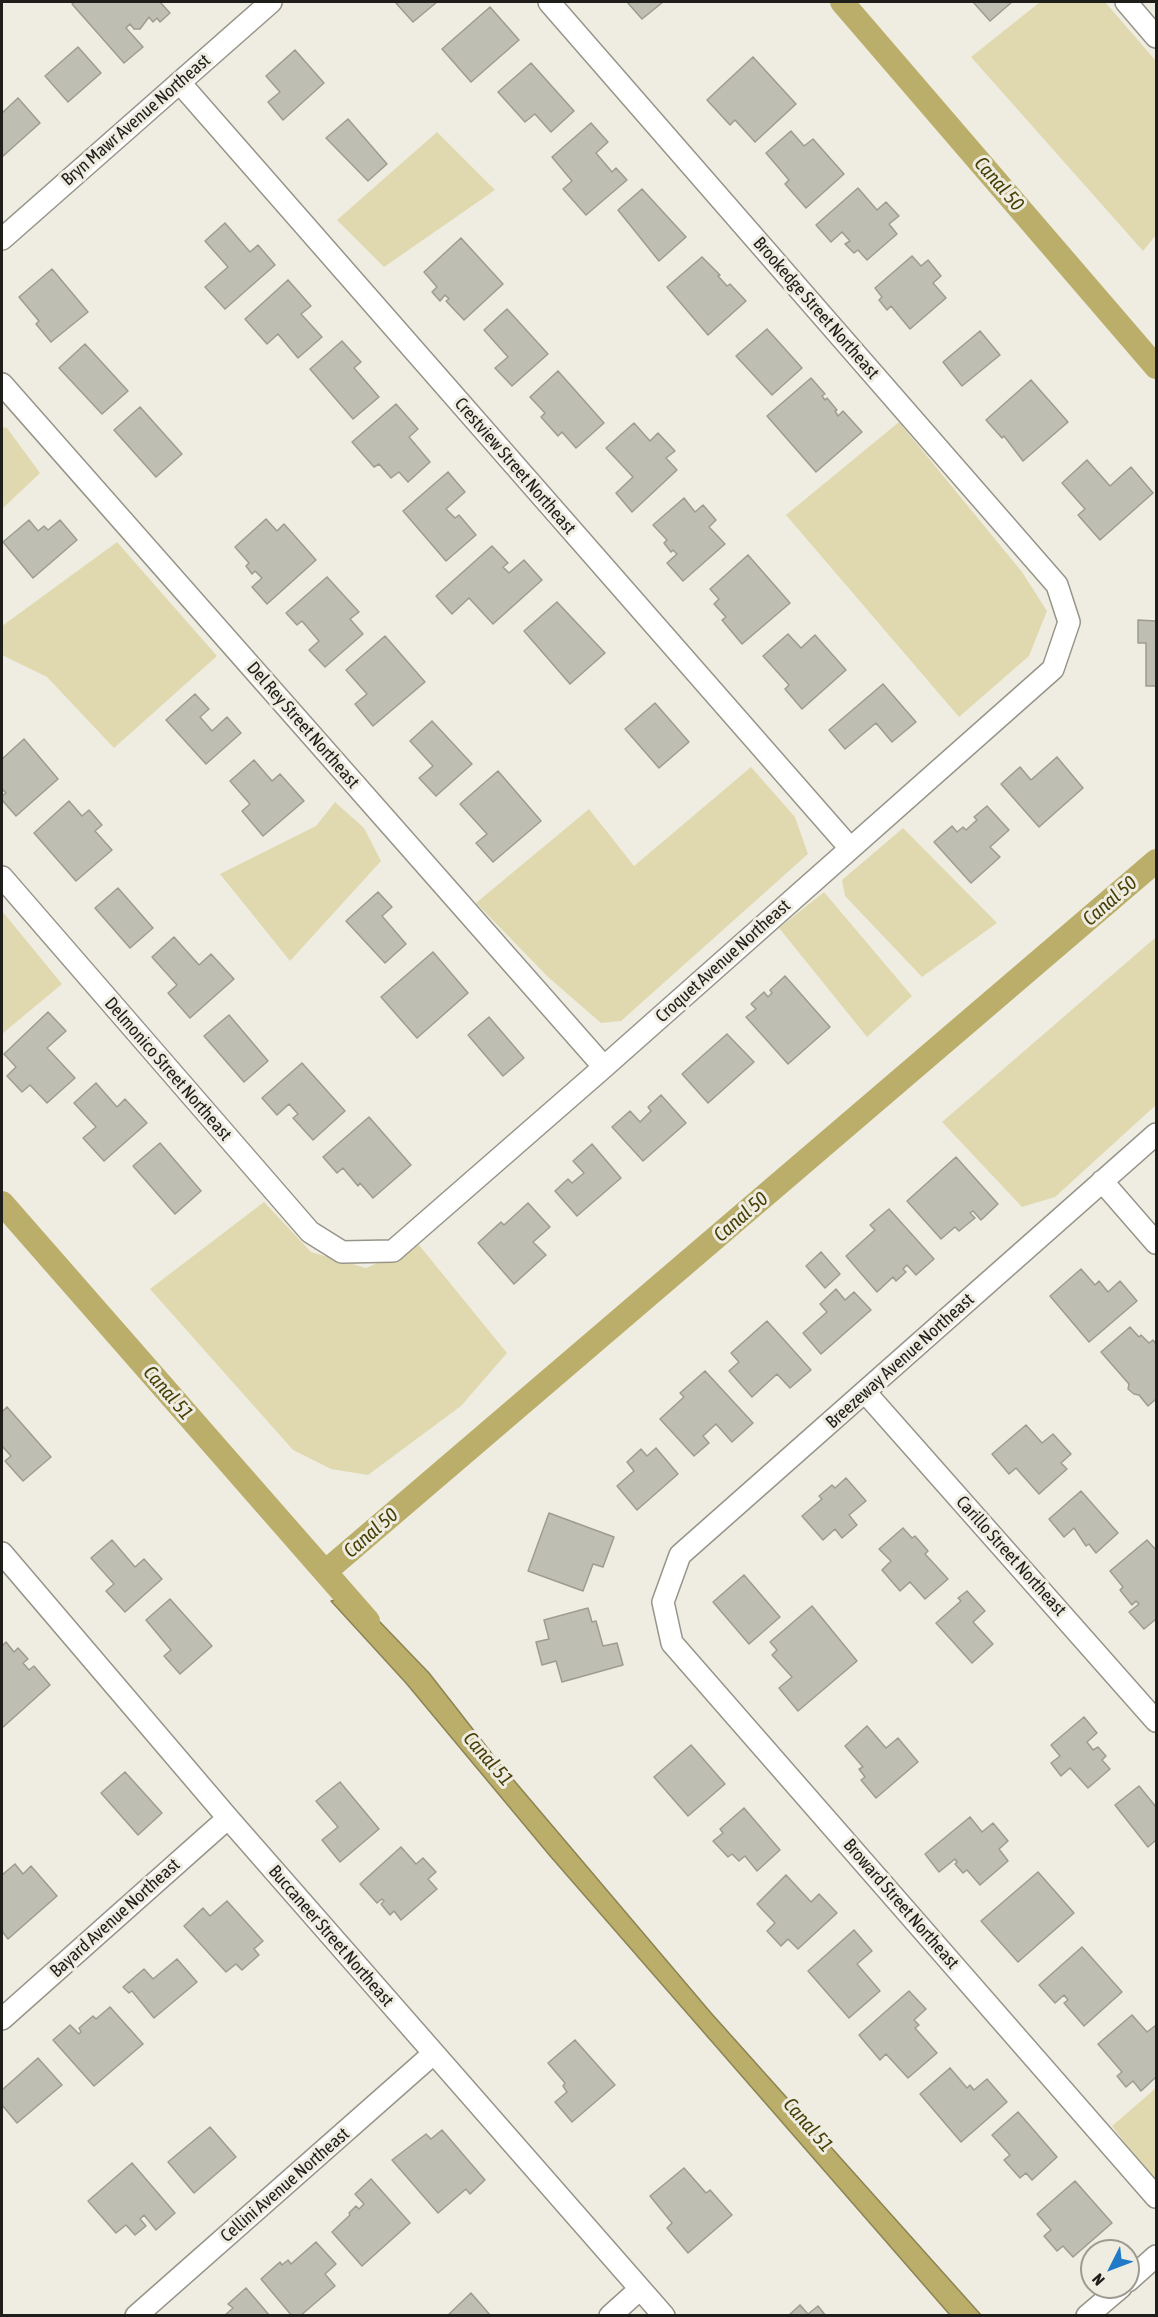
<!DOCTYPE html>
<style>
body{margin:0}
#map{position:relative;width:1158px;height:2317px;overflow:hidden;background:#efede1;font-family:"Asap Condensed",sans-serif}
canvas{display:block}
.frame{position:absolute;inset:0;border:3px solid #1f1e1a;pointer-events:none}
.north{position:absolute;left:1080px;top:2239px;width:60px;height:60px;box-sizing:border-box;background:#efede1;border:2px solid #9c9a91;border-radius:50%;rotate:228deg;font-size:16px;font-weight:700;line-height:24px;text-align:center;color:#1f1e1a}
.north::after{content:'';display:block;margin:auto;width:21px;height:27px;background:#207ac7;clip-path:polygon(50% 0,100% 100%,50% 72%,0 100%)}
</style>
<div id="map">
<canvas width="1158" height="2317"></canvas>
<div class="frame"></div>
<div class="north">N</div>
</div>
<script>
const g = document.querySelector('canvas').getContext('2d');
g.lineJoin = 'round';
function paint(path, color) {
  g.fillStyle = color;
  g.fill(path, 'evenodd');
}
function poly(rows) {
  const path = new Path2D();
  for (const r of rows) {
    path.moveTo(r[0], r[1]);
    for (let i = 2; i < r.length; i += 2) path.lineTo(r[i], r[i + 1]);
  }
  return path;
}
function trace(path, color, width, dash) {
  g.strokeStyle = color;
  g.lineWidth = width;
  g.lineCap = dash ? 'butt' : 'round';
  g.setLineDash(dash || []);
  g.stroke(path);
}
function label(font, color, halo, rows, align = 'center') {
  g.font = font + ' "Asap Condensed",sans-serif';
  g.lineWidth = 6;
  g.setLineDash([]);
  g.textBaseline = 'middle';
  g.strokeStyle = halo;
  g.fillStyle = color;
  for (const [text, x, y, turn = 0] of rows) {
    g.save();
    g.translate(x, y);
    g.rotate((+turn || 0) * Math.PI / 180);
    g.textAlign = isNaN(turn) ? turn : align;
    if (halo) g.strokeText(text, 0, 0);
    g.fillText(text, 0, 0);
    g.restore();
  }
}
const green = poly([
 [1040,2,1105,2,1156,61,1156,235,1143,251,971,57],
 [437,132,495,190,384,267,337,220],
 [899,422,1022,572,1047,611,1029,656,959,717,786,515],
 [2,427,7,428,40,473,2,509],
 [117,542,217,656,114,748,47,677,2,655,2,626],
 [751,767,795,817,808,854,621,1021,601,1023,548,977,476,903,589,809,634,866],
 [335,802,364,828,381,861,290,961,220,874,316,826],
 [903,828,997,923,922,977,845,896,842,880],
 [824,892,912,996,867,1037,779,928],
 [2,911,62,984,2,1034],
 [1156,937,1156,1105,1055,1197,1022,1207,942,1122],
 [264,1202,311,1252,366,1268,419,1245,507,1353,461,1406,368,1475,331,1469,293,1450,150,1289],
 [1156,2088,1156,2181,1151,2178,1112,2126]
]);
const water = poly([
 [354,1595,429,1673,500,1764,711,2013,981,2315,950,2315,551,1857,406,1683,331,1601,354,1595]
]);
const canal = poly([
 [842,2,1156,367],
 [2,1203,368,1621],
 [325,1572,1156,861]
]);
const building = poly([
 [75,2,160,2,170,13,160,22,157,18,153,22,149,17,140,29,134,29,130,24,126,28,143,47,124,63,72,4,75,2],
 [395,2,437,2,413,22,395,2],
 [627,2,663,2,642,19,627,2],
 [973,2,1012,2,990,21,973,2],
 [490,7,519,40,471,82,442,49,490,7],
 [78,47,101,73,68,102,45,76,78,47],
 [295,50,324,83,283,120,268,102,280,92,266,76,295,50],
 [753,57,796,104,755,142,735,120,730,125,707,100,753,57],
 [531,63,574,111,551,132,535,114,525,122,498,92,531,63],
 [18,98,40,123,2,157,2,113,18,98],
 [348,119,387,164,368,181,326,138,348,119],
 [591,123,608,142,596,153,612,172,616,168,627,180,586,215,563,189,572,181,552,157,591,123],
 [791,131,804,146,813,139,844,174,806,208,785,184,789,180,766,153,791,131],
 [858,188,877,210,886,202,899,216,889,224,897,234,867,260,858,250,854,253,845,244,850,241,842,232,831,242,816,225,858,188],
 [642,189,686,237,659,261,618,210,642,189],
 [225,223,250,252,258,245,275,265,225,309,205,287,228,267,205,241,225,223],
 [461,238,503,284,464,320,446,301,449,299,445,295,440,301,432,292,437,287,424,272,461,238],
 [912,256,921,266,928,260,941,276,933,283,946,298,910,329,891,306,887,310,879,300,882,297,875,288,912,256],
 [702,257,720,275,718,276,727,286,730,284,746,301,708,335,667,287,702,257],
 [52,269,88,312,51,342,36,324,39,321,19,297,52,269],
 [288,280,311,306,301,314,322,337,298,358,278,334,267,344,245,319,288,280],
 [507,309,548,354,512,386,495,368,508,357,484,330,507,309],
 [767,329,802,368,772,395,736,356,767,329],
 [980,331,1000,355,962,386,943,362,980,331],
 [342,341,361,362,354,368,379,397,353,419,310,369,342,341],
 [85,344,128,391,102,414,59,368,85,344],
 [558,371,604,423,576,448,562,432,558,436,541,417,545,413,530,397,558,371],
 [811,378,825,394,822,396,825,400,827,398,837,410,835,411,838,416,843,411,862,432,816,472,767,416,811,378],
 [1031,380,1068,422,1023,461,1004,436,1002,438,986,420,1031,380],
 [396,404,418,429,409,437,430,462,408,482,399,472,391,478,379,464,374,467,352,442,396,404],
 [140,407,182,454,156,477,114,430,140,407],
 [634,423,650,441,658,433,675,451,666,458,677,470,632,512,616,493,633,477,606,448,634,423],
 [1087,460,1110,486,1131,467,1153,493,1100,540,1078,515,1085,509,1062,483,1087,460],
 [448,472,465,492,446,509,455,518,459,515,476,535,446,561,403,511,448,472],
 [684,498,695,512,703,505,716,520,709,527,725,544,683,581,667,563,677,554,673,550,671,552,664,543,667,540,653,525,684,498],
 [266,519,277,531,284,524,316,560,267,604,252,587,262,578,255,571,252,574,246,566,249,563,235,547,266,519],
 [29,520,38,531,44,526,48,530,60,520,77,540,33,578,3,542,29,520],
 [492,546,508,563,503,567,509,573,524,560,542,580,493,624,469,598,452,614,436,596,492,546],
 [748,555,790,603,742,644,722,620,726,617,714,604,719,599,710,589,748,555],
 [327,577,359,612,350,619,363,634,325,667,309,650,319,641,302,621,297,625,286,613,327,577],
 [557,602,605,653,570,684,524,631,557,602],
 [1138,620,1156,621,1156,686,1146,686,1146,643,1138,643,1138,620],
 [788,634,801,648,815,635,846,670,802,709,785,689,789,685,763,656,788,634],
 [385,636,425,682,373,726,355,704,367,694,346,670,385,636],
 [883,684,916,722,892,742,876,723,845,749,829,730,883,684],
 [195,694,209,709,200,717,212,731,227,717,241,733,206,764,166,720,195,694],
 [655,703,689,742,659,768,625,729,655,703],
 [432,721,472,764,436,796,419,778,433,766,410,741,432,721],
 [24,739,58,779,16,816,2,800,2,796,6,793,2,789,2,759,24,739],
 [1057,757,1083,788,1039,827,1001,784,1020,767,1031,780,1057,757],
 [254,760,272,781,280,774,304,801,263,836,242,811,250,804,230,781,254,760],
 [498,771,541,821,493,862,476,843,487,834,460,804,498,771],
 [69,801,82,816,89,810,102,825,95,831,112,850,76,881,34,833,69,801],
 [987,806,1009,830,990,847,1000,857,971,883,934,842,952,826,957,832,963,827,966,830,977,820,974,817,987,806],
 [118,888,153,928,130,948,95,908,118,888],
 [378,892,392,907,382,916,406,944,385,963,346,921,378,892],
 [174,937,199,965,211,954,234,979,190,1018,168,993,177,985,152,957,174,937],
 [433,952,468,993,417,1038,381,997,433,952],
 [785,976,830,1027,788,1064,746,1017,756,1009,751,1004,764,992,768,997,772,993,770,990,785,976],
 [48,1012,66,1031,47,1048,75,1078,47,1103,30,1085,22,1092,7,1076,16,1067,4,1054,48,1012],
 [229,1015,268,1061,244,1082,204,1036,229,1015],
 [489,1017,524,1058,503,1076,468,1035,489,1017],
 [727,1034,754,1062,708,1103,682,1074,727,1034],
 [302,1063,345,1111,313,1140,293,1118,298,1114,289,1104,277,1115,262,1098,302,1063],
 [96,1083,117,1107,125,1099,147,1123,104,1161,83,1138,96,1127,74,1103,96,1083],
 [661,1095,686,1123,643,1161,612,1127,630,1111,640,1122,651,1111,648,1107,661,1095],
 [369,1117,411,1165,373,1198,360,1183,358,1186,343,1168,337,1173,323,1157,369,1117],
 [160,1143,201,1191,175,1214,133,1166,160,1143],
 [592,1144,621,1178,577,1216,555,1191,568,1179,572,1183,584,1173,573,1161,592,1144],
 [956,1157,998,1204,981,1220,973,1211,970,1213,975,1218,959,1231,955,1227,941,1239,907,1201,956,1157],
 [528,1203,550,1227,533,1242,546,1255,514,1284,478,1243,501,1222,504,1225,528,1203],
 [889,1209,934,1259,916,1275,907,1265,903,1269,906,1272,896,1281,893,1277,877,1292,846,1256,875,1230,870,1225,889,1209],
 [821,1252,840,1274,825,1288,806,1266,821,1252],
 [1081,1269,1095,1285,1099,1281,1108,1292,1120,1281,1137,1301,1089,1342,1050,1296,1081,1269],
 [836,1289,845,1300,854,1292,871,1310,821,1354,803,1333,827,1312,820,1304,836,1289],
 [767,1321,811,1370,790,1388,777,1374,752,1397,729,1371,739,1362,731,1353,767,1321],
 [1130,1327,1139,1337,1141,1335,1149,1343,1153,1340,1156,1344,1156,1399,1148,1406,1139,1395,1134,1394,1128,1389,1129,1384,1101,1352,1130,1327],
 [705,1371,753,1423,732,1442,716,1424,703,1436,709,1443,694,1456,660,1419,684,1397,680,1393,705,1371],
 [7,1407,51,1457,23,1481,5,1461,11,1456,2,1446,2,1412,7,1407],
 [1026,1425,1042,1443,1053,1434,1071,1454,1061,1463,1067,1469,1039,1494,1016,1468,1009,1474,992,1454,1026,1425],
 [656,1448,678,1474,637,1510,617,1486,634,1471,627,1462,641,1449,647,1456,656,1448],
 [846,1478,866,1501,849,1515,857,1525,842,1538,835,1529,823,1540,802,1516,822,1499,819,1496,832,1485,835,1488,846,1478],
 [1081,1491,1118,1533,1096,1553,1089,1544,1086,1546,1074,1528,1064,1537,1049,1519,1081,1491],
 [549,1513,614,1537,603,1567,593,1564,583,1591,528,1571,549,1513],
 [903,1528,912,1538,915,1536,928,1551,925,1554,948,1579,925,1599,910,1582,900,1591,882,1570,891,1561,879,1549,903,1528],
 [112,1540,135,1567,144,1559,162,1579,125,1612,106,1591,114,1584,91,1558,112,1540],
 [1147,1540,1156,1550,1156,1619,1144,1629,1129,1612,1139,1604,1136,1601,1132,1605,1120,1590,1123,1587,1110,1571,1147,1540],
 [744,1575,780,1617,749,1644,713,1602,744,1575],
 [967,1591,985,1611,973,1622,993,1644,972,1663,936,1623,961,1601,958,1598,967,1591],
 [170,1599,212,1646,180,1674,164,1656,171,1650,146,1620,170,1599],
 [812,1606,857,1661,798,1711,779,1688,792,1677,772,1655,777,1650,770,1642,812,1606],
 [588,1608,592,1622,596,1621,603,1646,617,1643,623,1665,562,1682,556,1661,542,1665,536,1642,549,1639,544,1620,588,1608],
 [6,1642,14,1652,18,1648,28,1659,23,1663,29,1670,34,1666,50,1685,2,1728,2,1646,6,1642],
 [1084,1717,1097,1733,1087,1742,1093,1750,1098,1747,1106,1756,1102,1760,1110,1769,1088,1788,1070,1768,1061,1776,1051,1763,1060,1756,1051,1745,1084,1717],
 [867,1726,886,1748,898,1738,918,1762,876,1798,861,1780,865,1777,859,1769,863,1767,845,1746,867,1726],
 [691,1745,725,1784,688,1816,654,1777,691,1745],
 [125,1772,162,1813,138,1835,101,1793,125,1772],
 [340,1782,379,1829,340,1862,322,1840,338,1827,316,1801,340,1782],
 [1139,1786,1156,1807,1156,1840,1148,1847,1115,1805,1139,1786],
 [744,1808,780,1850,757,1871,745,1856,739,1861,732,1854,728,1857,713,1841,723,1833,720,1829,744,1808],
 [970,1817,982,1832,993,1823,1008,1841,999,1849,1008,1861,980,1885,967,1870,963,1873,955,1864,957,1862,955,1859,939,1872,925,1854,970,1817],
 [401,1847,416,1864,423,1858,436,1872,428,1879,437,1889,401,1920,394,1911,390,1915,381,1904,384,1901,382,1899,377,1903,360,1884,401,1847],
 [15,1864,23,1874,31,1866,57,1896,8,1939,2,1931,2,1875,15,1864],
 [1038,1872,1074,1913,1018,1962,981,1921,1038,1872],
 [786,1875,811,1902,819,1894,837,1913,798,1949,788,1939,781,1946,767,1931,775,1923,757,1904,786,1875],
 [227,1901,263,1941,254,1949,259,1955,242,1970,236,1964,226,1972,184,1926,203,1908,210,1916,227,1901],
 [854,1930,872,1951,857,1964,880,1991,849,2018,808,1971,854,1930],
 [1082,1947,1122,1992,1084,2026,1064,2003,1068,2000,1064,1995,1055,2003,1039,1985,1082,1947],
 [177,1959,197,1982,154,2018,132,1991,129,1993,123,1987,144,1969,153,1979,177,1959],
 [909,1991,926,2009,914,2020,919,2025,915,2028,937,2053,908,2078,886,2054,880,2060,859,2035,909,1991],
 [110,2007,143,2044,94,2086,53,2040,70,2025,79,2034,81,2032,79,2028,93,2016,96,2019,110,2007],
 [1132,2015,1147,2032,1156,2025,1156,2077,1141,2091,1133,2081,1126,2087,1117,2076,1122,2072,1098,2044,1132,2015],
 [575,2040,615,2085,572,2122,555,2102,567,2092,563,2086,565,2083,548,2063,575,2040],
 [38,2058,62,2085,17,2123,2,2105,2,2090,38,2058],
 [950,2068,967,2088,970,2085,974,2090,987,2079,1007,2102,961,2142,920,2094,950,2068],
 [1018,2112,1057,2157,1032,2180,1026,2173,1020,2178,1004,2160,1010,2155,992,2135,1018,2112],
 [210,2127,236,2157,194,2193,168,2162,210,2127],
 [442,2130,485,2180,470,2194,466,2189,438,2213,392,2160,426,2134,431,2139,442,2130],
 [132,2163,175,2213,156,2230,144,2215,140,2219,146,2226,135,2235,126,2225,116,2233,88,2201,132,2163],
 [684,2168,706,2193,710,2190,732,2215,688,2253,667,2228,672,2223,650,2196,684,2168],
 [371,2179,410,2223,362,2266,332,2232,350,2215,349,2213,356,2206,359,2209,364,2204,355,2194,371,2179],
 [1075,2181,1112,2223,1073,2257,1063,2246,1057,2251,1044,2236,1051,2230,1037,2214,1075,2181],
 [316,2242,336,2264,325,2274,335,2286,300,2316,292,2316,261,2279,280,2262,282,2265,288,2260,291,2264,316,2242],
 [246,2288,270,2316,224,2316,233,2308,228,2304,246,2288],
 [471,2293,491,2316,447,2316,471,2293],
 [800,2305,808,2314,818,2306,826,2316,788,2316,800,2305]
]);
const street = poly([
 [1126,2,1156,37],
 [180,83,850,848],
 [2,239,271,2],
 [2,384,604,1067],
 [2,877,310,1232,342,1252,393,1251,604,1067,1053,669,1069,622,1057,585,549,2],
 [1156,1134,680,1555,663,1602,672,1643,1156,2197],
 [1102,1181,1156,1243],
 [865,1392,1156,1721],
 [2,1553,228,1818,664,2316],
 [2,2019,228,1818],
 [1128,2281,1156,2256],
 [136,2316,433,2054],
 [610,2316,640,2289],
 [1087,2316,1121,2287]
]);
const streetNames = [
 ["Bryn Mawr Avenue Northeast",136,120,-41],
 ["Brookedge Street Northeast",816,308,49],
 ["Crestview Street Northeast",515,466,49],
 ["Del Rey Street Northeast",303,725,49],
 ["Croquet Avenue Northeast",723,961,-42],
 ["Delmonico Street Northeast",168,1069,49],
 ["Breezeway Avenue Northeast",900,1361,-42],
 ["Carillo Street Northeast",1011,1556,48],
 ["Broward Street Northeast",901,1904,49],
 ["Bayard Avenue Northeast",115,1918,-42],
 ["Buccaneer Street Northeast",331,1936,49],
 ["Cellini Avenue Northeast",285,2185,-41]
];
const waterNames = [
 ["Canal 50",999,184,49],
 ["Canal 50",1110,901,-41],
 ["Canal 50",741,1217,-41],
 ["Canal 51",168,1393,49],
 ["Canal 50",371,1533,-41],
 ["Canal 51",488,1759,49],
 ["Canal 51",808,2125,49]
];
paint(green, '#e0d9b0');
paint(water, '#baae6a');
trace(water, '#8c8352', 1.5);
trace(canal, '#baae6a', 24);
paint(building, '#bfbeb2');
trace(building, '#9e9c91', 1.5);
trace(street, '#97958a', 24);
trace(street, '#fff', 21);
label('18px', '#1f1e1a', '#efede1', streetNames);
label('italic 20px', '#484008', '#efede1', waterNames);
</script>
